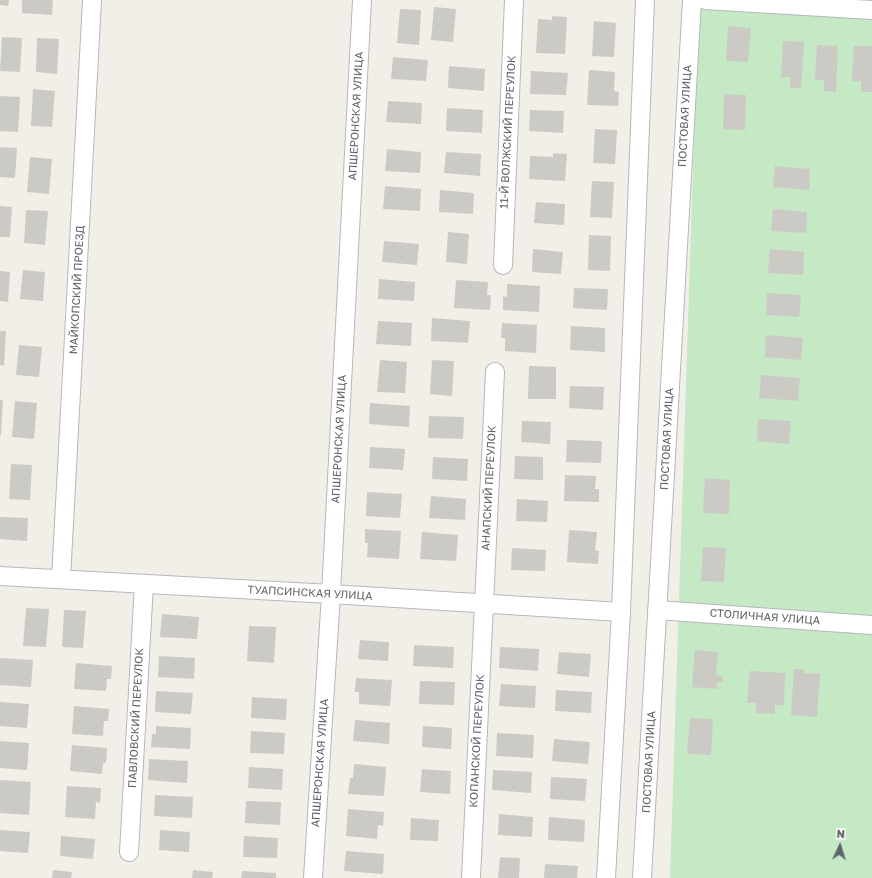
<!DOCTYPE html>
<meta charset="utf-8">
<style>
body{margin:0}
#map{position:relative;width:872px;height:878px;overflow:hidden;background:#f1efe8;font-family:"Golos Text",sans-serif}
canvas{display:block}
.north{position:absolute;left:820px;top:826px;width:40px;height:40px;-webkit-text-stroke:3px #fff;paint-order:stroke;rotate:4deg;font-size:11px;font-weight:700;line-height:16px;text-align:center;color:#5f6368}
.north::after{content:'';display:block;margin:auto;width:14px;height:18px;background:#5f6368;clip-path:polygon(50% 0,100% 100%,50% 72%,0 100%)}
</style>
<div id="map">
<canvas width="872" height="878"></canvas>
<div class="north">N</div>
</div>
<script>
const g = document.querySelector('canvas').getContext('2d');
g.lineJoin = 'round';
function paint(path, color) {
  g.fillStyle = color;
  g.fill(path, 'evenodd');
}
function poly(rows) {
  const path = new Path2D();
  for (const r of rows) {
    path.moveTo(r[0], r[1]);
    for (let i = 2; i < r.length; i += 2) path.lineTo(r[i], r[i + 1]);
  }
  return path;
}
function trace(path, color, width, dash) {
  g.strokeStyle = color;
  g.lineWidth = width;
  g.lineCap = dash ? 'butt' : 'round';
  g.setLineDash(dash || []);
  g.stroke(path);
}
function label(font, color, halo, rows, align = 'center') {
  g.font = font + ' "Golos Text",sans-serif';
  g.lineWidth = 4;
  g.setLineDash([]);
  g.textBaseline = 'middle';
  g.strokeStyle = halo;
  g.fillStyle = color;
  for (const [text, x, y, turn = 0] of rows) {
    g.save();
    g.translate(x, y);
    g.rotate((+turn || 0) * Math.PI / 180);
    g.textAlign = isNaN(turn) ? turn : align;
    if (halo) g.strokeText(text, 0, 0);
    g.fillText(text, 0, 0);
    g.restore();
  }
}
const green = poly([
 [700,0,872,0,872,878,670,878,694,137]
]);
const building = poly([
 [0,0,9,0,8,6,0,5],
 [22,0,53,0,52,15,22,13],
 [434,7,456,9,453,42,431,40],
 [400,9,421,10,419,45,397,43],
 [552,16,567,17,565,54,536,53,538,19,552,20],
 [594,21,616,23,614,57,592,56],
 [728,26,751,28,748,62,726,61],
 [2,37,22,38,20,72,0,71],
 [37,38,59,39,57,74,36,72],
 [783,41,804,42,801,88,790,88,790,77,781,77],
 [817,45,838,46,836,92,824,91,824,80,815,80],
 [854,46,872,46,872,92,861,92,861,81,852,81],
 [393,57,428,60,426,81,391,79],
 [449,66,485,69,484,91,448,88],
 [589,70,615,72,614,91,619,92,618,106,587,105],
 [531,71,568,73,566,95,530,94],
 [33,89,55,91,52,127,31,126],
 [724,94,746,95,745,130,723,129],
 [0,96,20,97,18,132,0,131],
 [388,101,422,103,421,124,386,122],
 [447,108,483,110,482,133,446,131],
 [530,110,564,111,563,133,529,131],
 [595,129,617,130,615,164,593,163],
 [0,147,17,148,15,178,0,177],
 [387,149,421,152,420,173,385,171],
 [446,152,481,154,480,176,444,173],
 [553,153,567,154,565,181,529,179,530,156,553,157],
 [30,157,52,159,49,194,27,192],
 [775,166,810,169,809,190,773,187],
 [592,181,614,182,612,218,590,217],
 [385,186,421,189,420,211,383,209],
 [440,190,474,193,473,214,439,212],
 [536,202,565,204,564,225,534,223],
 [0,206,12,207,10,237,0,237],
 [773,209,807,212,806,233,771,231],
 [26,210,48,211,45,245,24,243],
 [448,232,469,234,467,264,446,262],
 [589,235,611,236,610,271,588,270],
 [384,241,419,244,417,265,382,262],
 [533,249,563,252,561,274,532,272],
 [770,249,804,252,803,275,768,273],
 [23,270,45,272,43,301,20,299],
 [0,271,10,272,8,302,0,301],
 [379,279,415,282,414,301,378,299],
 [456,280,488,282,487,295,491,295,490,310,454,308],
 [507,284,540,286,539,312,503,310,503,296,507,297],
 [574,288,608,289,607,310,573,308],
 [767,293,801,295,799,317,766,315],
 [432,318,470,321,468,343,431,341],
 [378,321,412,323,411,346,376,344],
 [502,323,537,325,536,353,505,351,505,338,501,338],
 [571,326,605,328,605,352,570,350],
 [0,331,6,331,4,366,0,365],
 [766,335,803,338,801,360,765,357],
 [19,345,42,347,39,377,16,375],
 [380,360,407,362,405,393,377,392],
 [432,360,454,361,452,396,430,394],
 [529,366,556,367,556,399,528,399],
 [761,375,800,378,798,401,759,398],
 [570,386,604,387,603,410,569,408],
 [0,400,3,400,1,435,0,435],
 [15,401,37,403,34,439,12,437],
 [370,403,410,406,409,427,369,424],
 [429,416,464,417,463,439,428,438],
 [758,419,791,421,789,444,757,441],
 [522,421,551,422,550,444,521,442],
 [567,440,602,441,601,463,566,462],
 [370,447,405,449,403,470,369,468],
 [515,456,543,457,543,480,514,479],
 [433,457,468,459,467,481,432,479],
 [11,464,32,465,30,500,9,499],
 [565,475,596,476,595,489,599,489,599,502,564,501],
 [705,478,730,480,729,514,703,513],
 [367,492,402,494,400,518,366,516],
 [431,496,466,499,465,520,429,518],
 [517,499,548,501,547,522,516,521],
 [0,517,28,518,27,541,0,539],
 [365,529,401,531,399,559,367,557,368,543,365,543],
 [569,530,597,532,595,550,599,551,598,564,567,562],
 [422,532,458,535,456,561,420,559],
 [703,547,726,548,724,582,701,581],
 [512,548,546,550,545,571,511,570],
 [26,608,49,609,46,647,23,646],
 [64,610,86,611,83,648,62,647],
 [162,614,199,617,197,639,160,637],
 [249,626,276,627,274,663,247,661],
 [360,640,389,642,388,661,358,659],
 [414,645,454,647,453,668,413,666],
 [500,647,539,649,538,671,499,668],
 [695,650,718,652,716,675,723,676,723,683,717,682,717,689,692,687],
 [559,652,591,654,589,677,557,674],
 [159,656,195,658,194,679,158,677],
 [0,658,33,660,31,687,0,685],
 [76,663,112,666,111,679,107,679,106,691,74,689],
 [794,669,804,669,804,673,820,674,817,717,791,715],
 [750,671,785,673,784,705,775,705,775,714,756,713,756,703,747,703],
 [356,678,392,680,390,706,359,704,359,692,355,692],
 [420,681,455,682,454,705,419,704],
 [501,684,536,686,535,708,499,706],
 [556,690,592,692,591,713,555,711],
 [156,691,193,693,191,714,155,712],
 [252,697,287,699,286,720,251,718],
 [0,702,29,704,27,728,0,726],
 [74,706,109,709,108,721,104,721,103,736,72,734],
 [690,718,713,719,711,755,687,754],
 [355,720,390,723,389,744,353,741],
 [156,726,191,728,190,749,151,747,152,734,156,734],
 [423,726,452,728,451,749,422,747],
 [251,731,285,733,284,754,250,753],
 [497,733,534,735,533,758,496,756],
 [554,739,590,742,588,764,552,761],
 [0,741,29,743,27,770,0,768],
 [72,745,107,748,106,763,103,763,102,774,70,771],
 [149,759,188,761,187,783,148,780],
 [354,764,386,767,384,796,348,794,350,778,353,778],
 [249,767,283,769,282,790,248,788],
 [422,769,451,771,450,794,420,792],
 [493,770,532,772,531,793,492,790],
 [551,777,587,779,585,801,550,799],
 [0,780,31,782,29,815,0,813],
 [67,786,101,788,100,803,96,802,95,819,65,817],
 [155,795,193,797,192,818,154,816],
 [246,801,281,802,280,825,245,823],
 [348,809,384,812,383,826,378,825,377,839,346,836],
 [499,814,533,817,532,837,498,835],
 [549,817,585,820,584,842,548,840],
 [411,818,439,820,438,841,410,840],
 [0,830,30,832,28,853,0,851],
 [160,830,190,832,189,852,159,850],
 [61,836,95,839,93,859,60,856],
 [244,836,278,838,277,858,243,857],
 [346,851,384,854,383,874,344,871],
 [500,857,520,858,519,878,498,878],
 [545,864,578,866,577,878,544,878],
 [53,870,72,872,71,878,52,878],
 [193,870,213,872,212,878,192,878],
 [242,871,276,873,276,878,241,878]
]);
const street = poly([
 [705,0,872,10],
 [503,265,514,0],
 [0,576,331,594,621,612],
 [61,579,92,0],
 [657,610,872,625],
 [129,852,144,584],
 [313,878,331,594,362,0],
 [471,878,495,372],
 [606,878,621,612,645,0],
 [642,878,692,0]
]);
const streetNames = [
 ["АПШЕРОНСКАЯ УЛИЦА",356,116,-87],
 ["ПОСТОВАЯ УЛИЦА",685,116,-87],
 ["11-Й ВОЛЖСКИЙ ПЕРЕУЛОК",508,132,-87],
 ["МАЙКОПСКИЙ ПРОЕЗД",77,290,-87],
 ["АПШЕРОНСКАЯ УЛИЦА",339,439,-87],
 ["ПОСТОВАЯ УЛИЦА",667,439,-87],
 ["АНАПСКИЙ ПЕРЕУЛОК",489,488,-87],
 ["ТУАПСИНСКАЯ УЛИЦА",310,593,3],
 ["СТОЛИЧНАЯ УЛИЦА",765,617,4],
 ["ПАВЛОВСКИЙ ПЕРЕУЛОК",136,718,-87],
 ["КОПАНСКОЙ ПЕРЕУЛОК",477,741,-87],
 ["ПОСТОВАЯ УЛИЦА",649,762,-87],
 ["АПШЕРОНСКАЯ УЛИЦА",320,763,-86]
];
paint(green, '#c5e8c5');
paint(building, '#cccac5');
trace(street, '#b5b8bc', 20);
trace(street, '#fff', 18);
label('11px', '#5f6368', '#fff', streetNames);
</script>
